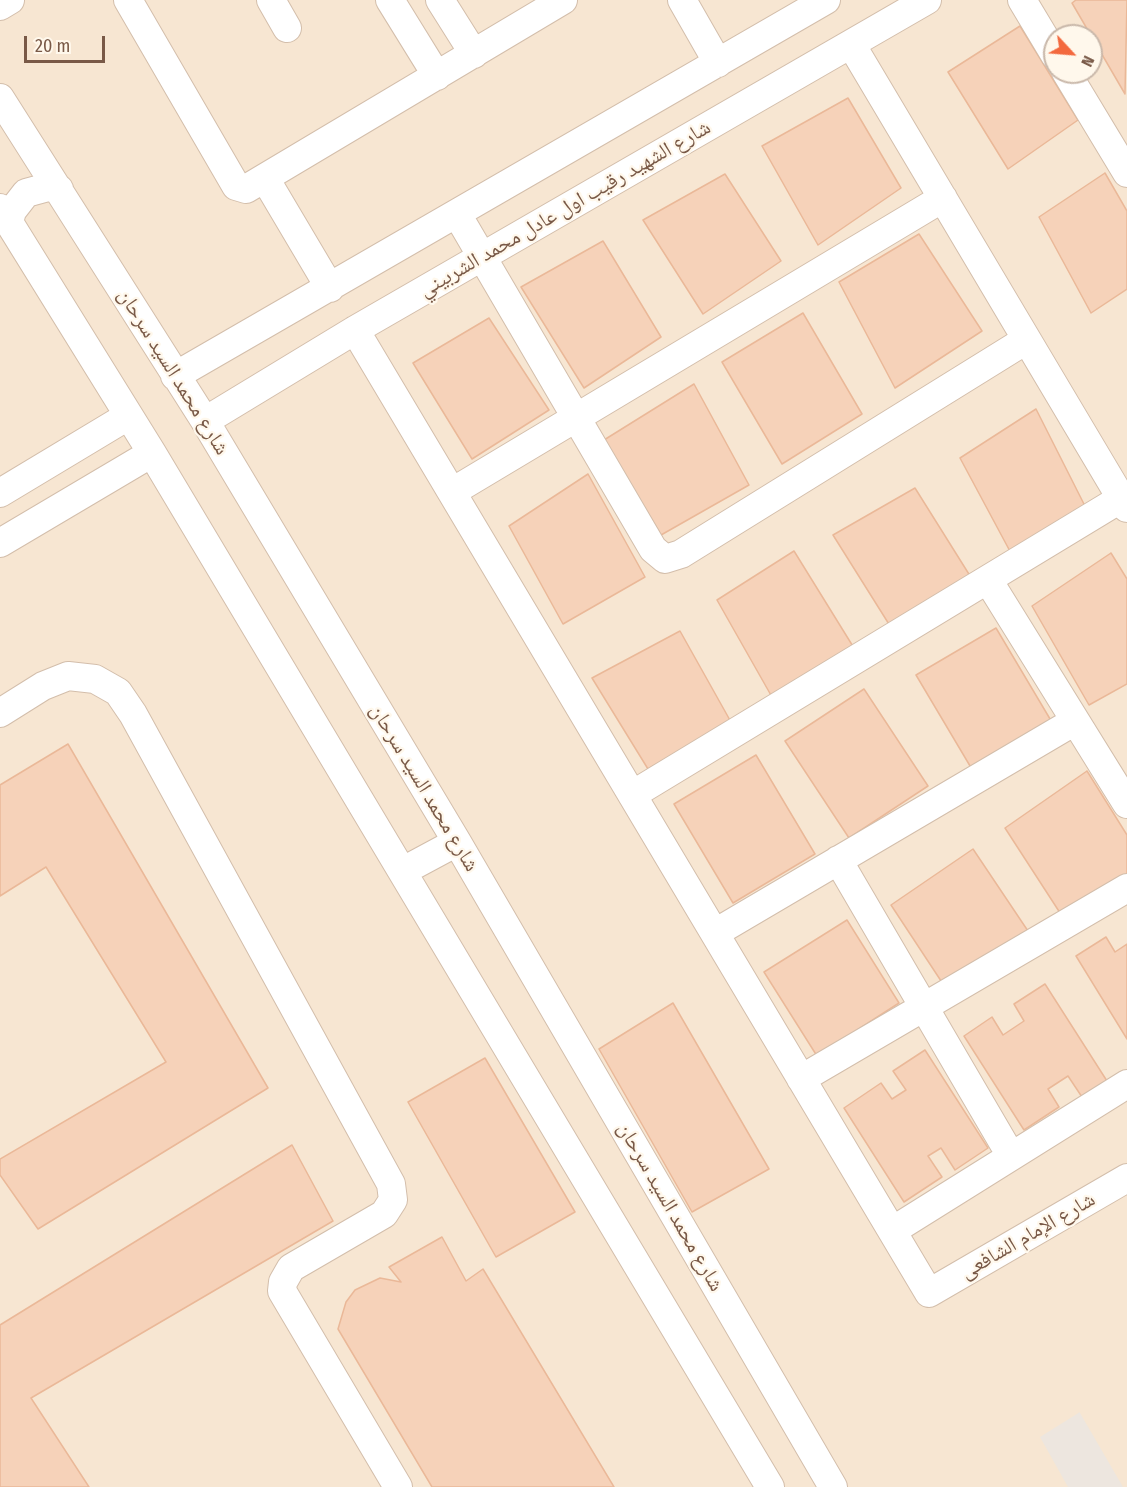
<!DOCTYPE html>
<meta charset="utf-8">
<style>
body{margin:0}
#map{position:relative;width:1127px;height:1487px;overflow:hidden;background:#fef4e4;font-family:"Fira Sans Condensed",sans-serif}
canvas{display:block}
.north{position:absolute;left:1043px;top:24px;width:60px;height:60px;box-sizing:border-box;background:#fff8ec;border:2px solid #c9b8aa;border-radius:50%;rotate:116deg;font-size:16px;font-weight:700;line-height:24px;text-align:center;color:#795947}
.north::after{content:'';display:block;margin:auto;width:21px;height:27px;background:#f3693e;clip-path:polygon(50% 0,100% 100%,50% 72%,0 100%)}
.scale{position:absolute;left:24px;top:36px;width:81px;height:27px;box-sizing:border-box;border:3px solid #795947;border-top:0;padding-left:8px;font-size:18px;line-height:21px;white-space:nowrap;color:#795947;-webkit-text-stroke:4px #fff8ec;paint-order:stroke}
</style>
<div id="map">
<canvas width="1127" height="1487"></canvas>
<div class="north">N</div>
<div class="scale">20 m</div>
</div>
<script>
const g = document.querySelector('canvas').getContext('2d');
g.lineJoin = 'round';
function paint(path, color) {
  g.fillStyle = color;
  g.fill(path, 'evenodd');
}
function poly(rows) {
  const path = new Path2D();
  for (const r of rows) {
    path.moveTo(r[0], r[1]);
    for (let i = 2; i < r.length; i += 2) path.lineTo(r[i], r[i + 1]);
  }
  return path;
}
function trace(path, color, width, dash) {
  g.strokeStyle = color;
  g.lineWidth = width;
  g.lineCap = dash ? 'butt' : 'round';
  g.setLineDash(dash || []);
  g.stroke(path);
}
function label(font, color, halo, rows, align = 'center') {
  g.font = font + ' "Fira Sans Condensed","Noto Naskh Arabic",sans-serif';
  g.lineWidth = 4.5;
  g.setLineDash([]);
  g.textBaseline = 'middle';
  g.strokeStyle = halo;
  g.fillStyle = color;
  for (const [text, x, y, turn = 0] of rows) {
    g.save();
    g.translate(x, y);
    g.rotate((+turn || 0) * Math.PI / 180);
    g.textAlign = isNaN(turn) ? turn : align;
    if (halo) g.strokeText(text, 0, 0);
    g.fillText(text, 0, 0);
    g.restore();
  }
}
const residential = poly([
 [0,0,1127,0,1127,1487,0,1487],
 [1055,36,1091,36,1091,72,1055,72]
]);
const industrial = poly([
 [1080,1412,1080,1413,1123,1487,1068,1487,1040,1437]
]);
const building = poly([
 [1076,0,1127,0,1125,94,1072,3,1076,0],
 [1020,26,1078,120,1008,169,948,72,1020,26],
 [848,98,901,188,818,245,762,146,848,98],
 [1105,173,1127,211,1127,289,1091,313,1039,217,1105,173],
 [725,174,781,261,703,314,643,220,725,174],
 [919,234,982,331,895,388,839,282,919,234],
 [603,241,661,337,584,388,521,287,603,241],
 [803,313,862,414,782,464,722,362,803,313],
 [489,318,549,410,472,459,413,363,489,318],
 [694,384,749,485,661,535,604,440,694,384],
 [1036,409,1088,512,1012,555,960,458,1036,409],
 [588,474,645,577,563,624,509,526,588,474],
 [915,488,972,579,892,629,833,535,915,488],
 [794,551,854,648,772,697,717,600,794,551],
 [1111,553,1127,579,1127,684,1089,705,1032,606,1111,553],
 [996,628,1056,729,976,776,916,675,996,628],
 [680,631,731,722,648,769,592,678,680,631],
 [864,689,928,786,849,838,785,741,864,689],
 [68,744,268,1088,38,1229,0,1175,0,1159,166,1062,46,867,0,896,0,785,68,744],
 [756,755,815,854,733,903,674,804,756,755],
 [1087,771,1127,835,1127,876,1064,919,1005,828,1087,771],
 [973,849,1030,934,947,990,891,905,973,849],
 [847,920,899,1003,817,1056,764,972,847,920],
 [1106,937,1115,952,1127,944,1127,1039,1076,956,1106,937],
 [1045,984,1107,1081,1082,1097,1068,1076,1048,1089,1059,1107,1024,1130,964,1036,992,1017,1003,1035,1024,1021,1014,1004,1045,984],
 [673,1003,769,1169,692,1212,599,1049,673,1003],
 [925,1050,988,1148,955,1170,941,1148,928,1156,942,1177,904,1202,844,1108,881,1083,892,1099,906,1090,893,1071,925,1050],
 [485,1058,575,1212,496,1257,408,1102,485,1058],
 [292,1145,333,1221,31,1398,89,1487,0,1487,0,1325,292,1145],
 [442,1237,466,1281,483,1269,614,1487,432,1487,338,1329,346,1302,355,1290,380,1278,401,1282,389,1267,442,1237]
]);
const minor = poly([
 [128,0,236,186,246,189,563,0],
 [271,0,287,28],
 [390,0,437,76],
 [440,0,474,54],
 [682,0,718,63],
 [1022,0,1055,55],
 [0,6,10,0],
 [851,44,1127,508],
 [1066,72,1127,173],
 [0,98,205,421,457,842,833,1487],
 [266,180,330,288],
 [0,208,152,453,770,1487],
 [457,214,653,549,665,559,681,554,1026,340],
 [9,222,12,211,26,193,48,187,59,189],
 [355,330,929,1293,1127,1178],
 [175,376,826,0],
 [205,421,355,330,927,0],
 [452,492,943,198],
 [0,493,128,416],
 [0,543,152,453],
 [988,580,1127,804],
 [0,713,43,686,68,676,95,679,118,692,133,714,391,1184,393,1200,384,1214,291,1268,283,1282,282,1291,398,1487],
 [632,795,1127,495],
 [838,860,1011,1156],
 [403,871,457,842],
 [715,933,1075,721],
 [801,1079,1127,888],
 [892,1231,1127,1084]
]);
const streetNames = [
 ["شارع الشهيد رقيب اول عادل محمد الشربيني",565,209,-30],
 ["شارع محمد السيد سرحان",173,372,58],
 ["شارع محمد السيد سرحان",424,788,59],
 ["شارع محمد السيد سرحان",670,1207,60],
 ["شارع الإمام الشافعى",1028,1236,-30]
];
paint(residential, '#f7e6d2');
paint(industrial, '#ede6df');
paint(building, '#f6d2b9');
trace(building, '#eab898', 1.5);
trace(minor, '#d3beab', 30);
trace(minor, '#fff', 28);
label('21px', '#795947', '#fff8ec', streetNames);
</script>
